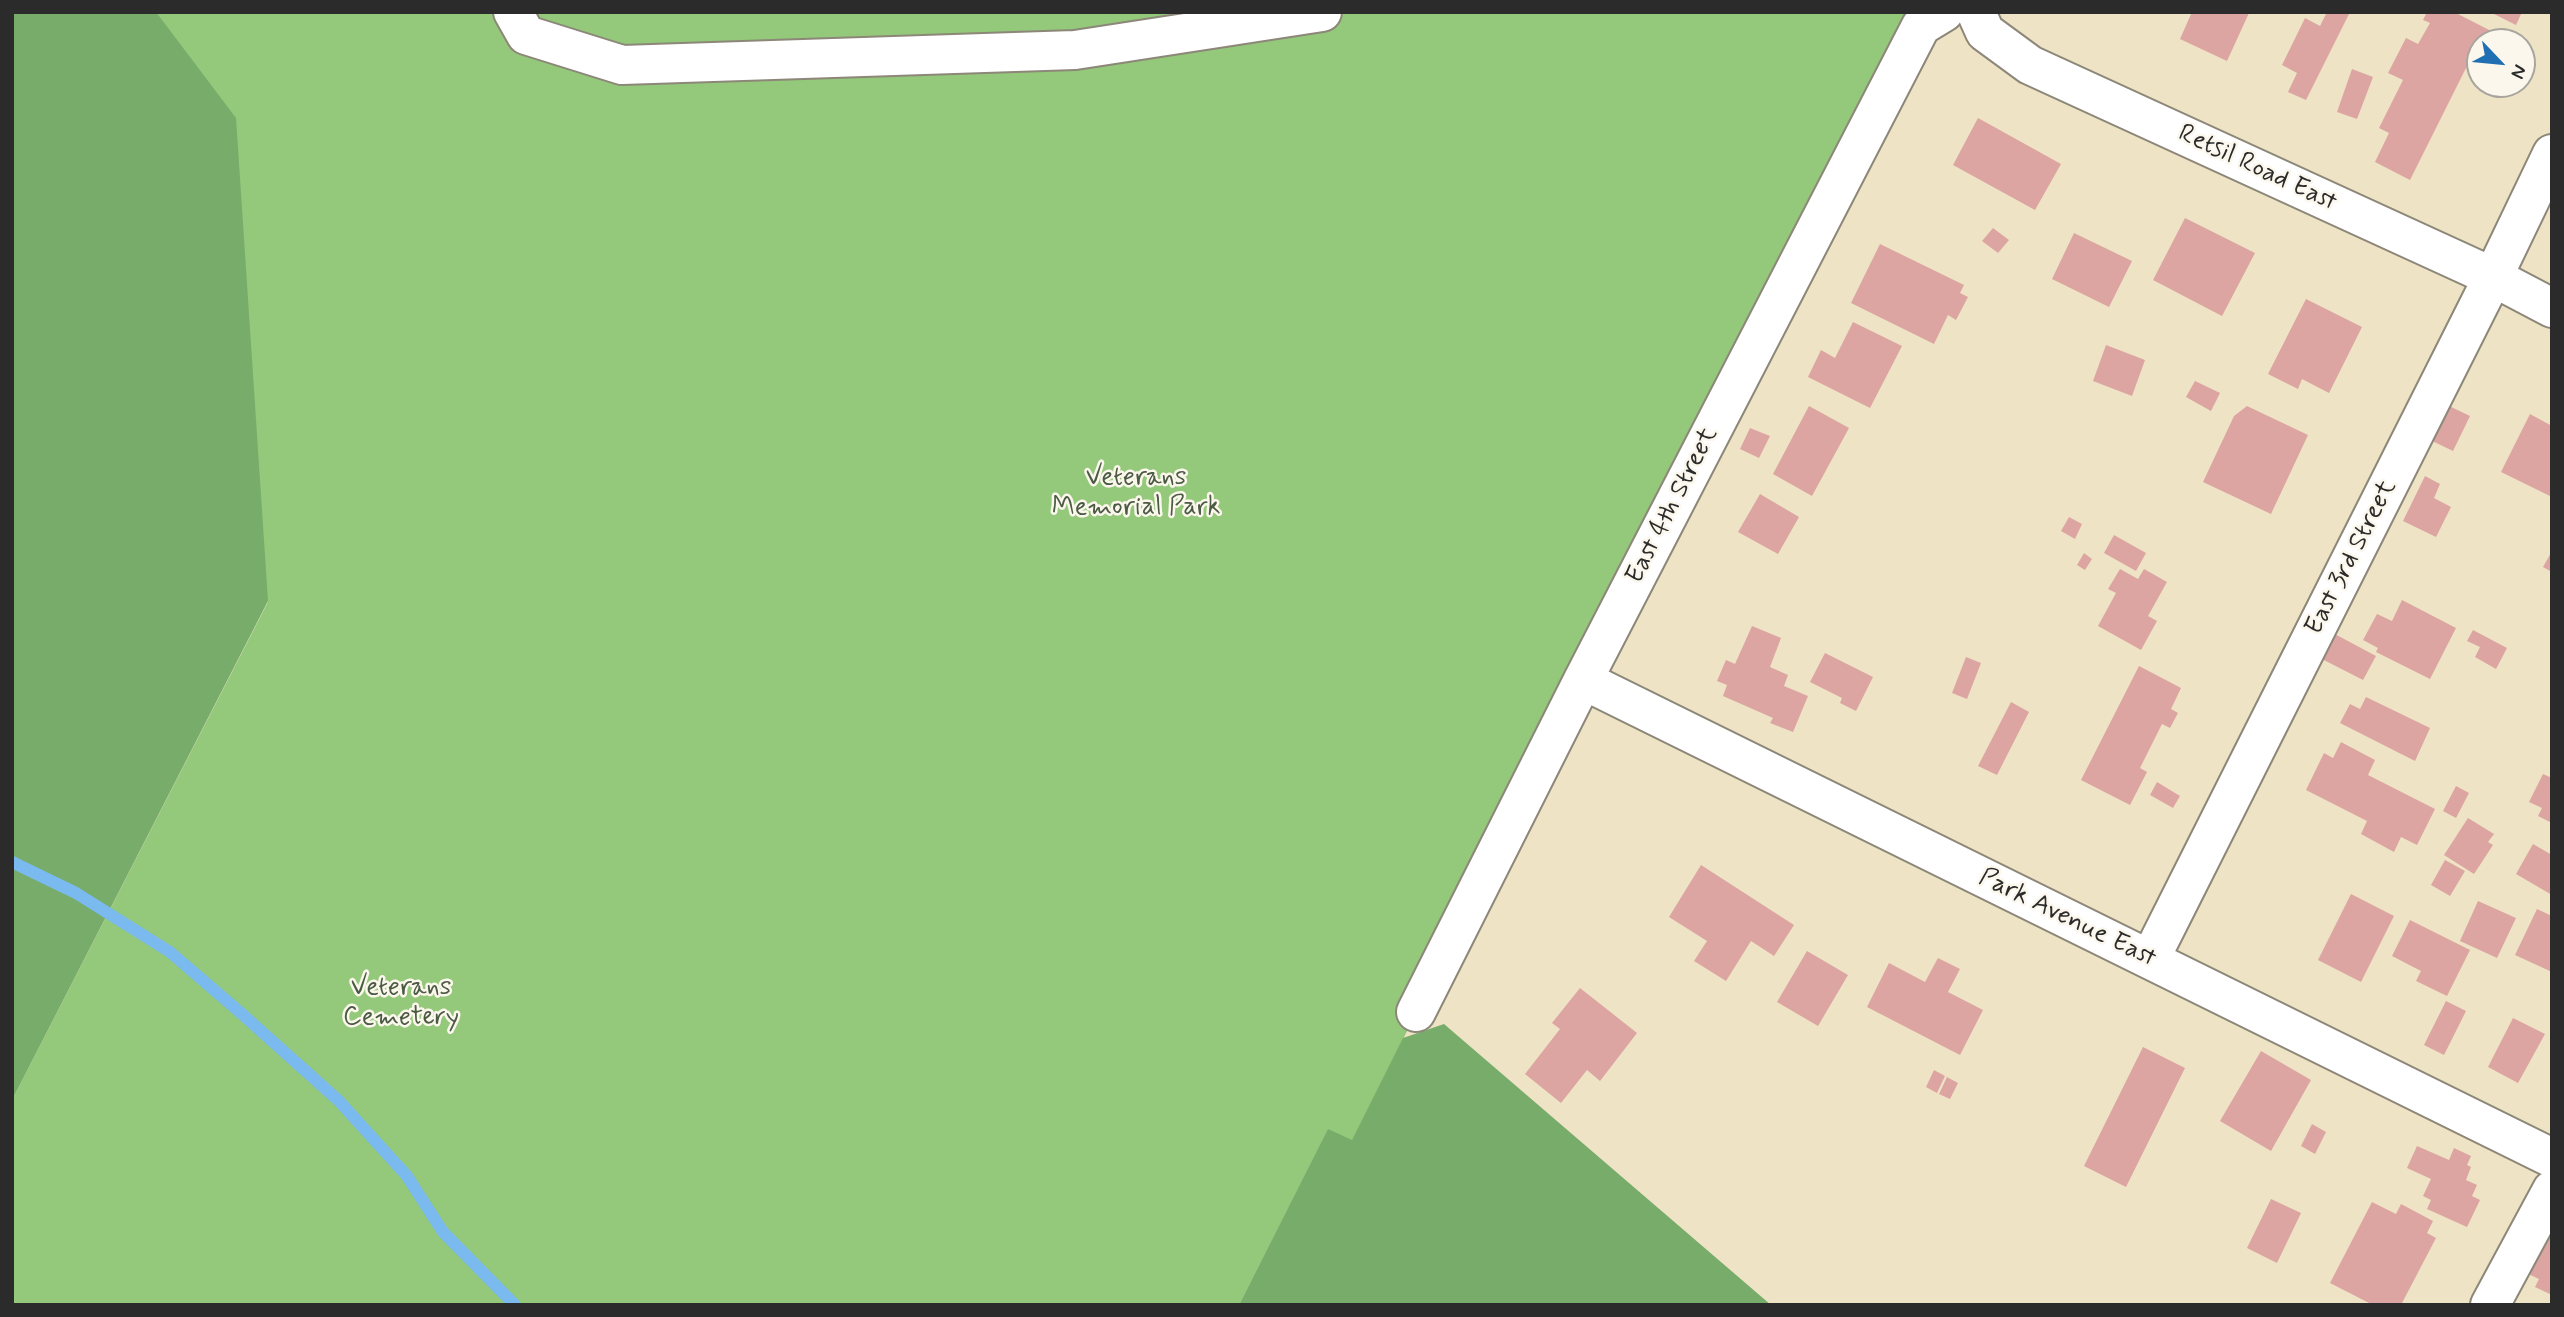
<!DOCTYPE html>
<style>
body{margin:0}
#map{position:relative;width:2564px;height:1317px;overflow:hidden;background:#eee3c5;font-family:Mynerve,sans-serif}
canvas{display:block}
.frame{position:absolute;inset:0;border:14px solid #2b2b2b;pointer-events:none}
.north{position:absolute;left:2466px;top:28px;width:70px;height:70px;box-sizing:border-box;background:#fbf7ec;border:2px solid #a8a59f;border-radius:50%;rotate:116deg;font-size:19px;font-weight:700;line-height:28px;text-align:center;color:#2b2b2b}
.north::after{content:'';display:block;margin:auto;width:24px;height:32px;background:#1f6fb2;clip-path:polygon(50% 0,100% 100%,50% 72%,0 100%)}
</style>
<div id="map">
<canvas width="2564" height="1317"></canvas>
<div class="frame"></div>
<div class="north">N</div>
</div>
<script>
const g = document.querySelector('canvas').getContext('2d');
g.lineJoin = 'round';
function paint(path, color) {
  g.fillStyle = color;
  g.fill(path, 'evenodd');
}
function poly(rows) {
  const path = new Path2D();
  for (const r of rows) {
    path.moveTo(r[0], r[1]);
    for (let i = 2; i < r.length; i += 2) path.lineTo(r[i], r[i + 1]);
  }
  return path;
}
function trace(path, color, width, dash) {
  g.strokeStyle = color;
  g.lineWidth = width;
  g.lineCap = dash ? 'butt' : 'round';
  g.setLineDash(dash || []);
  g.stroke(path);
}
function label(font, color, halo, rows, align = 'center') {
  g.font = font + ' Mynerve,sans-serif';
  g.lineWidth = 5;
  g.setLineDash([]);
  g.textBaseline = 'middle';
  g.strokeStyle = halo;
  g.fillStyle = color;
  for (const [text, x, y, turn = 0] of rows) {
    g.save();
    g.translate(x, y);
    g.rotate((+turn || 0) * Math.PI / 180);
    g.textAlign = isNaN(turn) ? turn : align;
    if (halo) g.strokeText(text, 0, 0);
    g.fillText(text, 0, 0);
    g.restore();
  }
}
const green = poly([
 [12,12,1944,12,1583,680,1352,1141,1328,1130,1239,1305,12,1305,12,1100,268,602]
]);
const forest = poly([
 [12,12,156,12,236,118,268,601,12,1100],
 [1444,1024,1771,1305,1239,1305,1328,1129,1352,1140,1403,1038]
]);
const stream = poly([
 [12,862,76,893,170,952,242,1014,339,1101,407,1176,443,1232,515,1305]
]);
const building = poly([
 [2192,12,2249,13,2227,61,2180,39],
 [2327,12,2350,12,2306,100,2288,92,2297,73,2282,65,2305,18,2320,26],
 [2427,12,2454,12,2495,33,2491,42,2480,42,2480,62,2471,58,2410,180,2375,162,2389,133,2379,128,2403,80,2388,73,2406,38,2418,44,2430,23,2423,20],
 [2490,12,2522,12,2516,25],
 [2352,69,2373,77,2357,119,2337,112],
 [1978,118,2061,164,2035,210,1953,165],
 [2185,218,2255,253,2222,316,2153,280],
 [1993,228,2009,240,1998,253,1982,241],
 [2074,233,2132,261,2109,307,2052,279],
 [1880,244,1964,285,1960,293,1968,297,1956,320,1948,315,1934,344,1851,303],
 [2306,299,2362,327,2329,393,2302,379,2298,389,2268,374],
 [1853,322,1902,346,1870,408,1808,377,1821,350,1835,358],
 [2106,345,2145,360,2132,396,2093,381],
 [2195,381,2220,393,2211,411,2186,397],
 [2445,404,2470,416,2453,451,2428,439],
 [1809,406,1849,428,1812,496,1773,474],
 [2247,406,2308,435,2271,514,2203,482,2234,416],
 [2530,414,2552,426,2552,497,2501,472],
 [1750,428,1770,436,1759,458,1740,449],
 [2425,476,2440,484,2434,498,2451,507,2436,537,2403,521],
 [1760,494,1799,517,1778,554,1738,532],
 [2069,517,2082,524,2075,539,2061,531],
 [2114,535,2146,553,2136,571,2104,553],
 [2552,551,2552,572,2543,567],
 [2084,553,2092,559,2085,570,2077,565],
 [2120,569,2138,579,2144,569,2167,582,2148,616,2157,621,2141,650,2098,626,2116,593,2108,589],
 [2402,600,2456,628,2430,679,2376,652,2378,648,2363,640,2377,614,2392,621],
 [1752,626,1781,638,1770,667,1788,675,1784,686,1808,696,1793,732,1770,723,1773,718,1723,696,1727,685,1717,681,1726,660,1735,664],
 [2473,630,2507,648,2496,669,2475,657,2480,647,2467,641],
 [2331,632,2376,656,2363,680,2318,657],
 [1825,653,1873,677,1856,711,1840,703,1842,698,1810,682],
 [1966,657,1981,663,1967,699,1952,693],
 [2139,666,2181,688,2171,709,2178,713,2170,728,2162,724,2140,768,2147,772,2130,805,2081,780],
 [2366,697,2430,728,2415,761,2340,723,2350,704,2360,709],
 [2011,702,2029,712,1997,775,1978,766],
 [2341,742,2375,760,2368,775,2435,809,2417,845,2401,837,2394,852,2361,834,2367,821,2306,790,2324,753,2333,758],
 [2543,774,2552,778,2552,823,2538,816,2542,808,2529,802],
 [2157,782,2180,796,2173,808,2150,795],
 [2456,786,2469,793,2456,818,2443,811],
 [2468,818,2494,834,2488,842,2493,845,2474,874,2444,855],
 [2533,844,2552,855,2552,895,2516,874],
 [2445,860,2465,871,2450,896,2431,885],
 [1701,865,1794,925,1774,956,1751,941,1726,981,1694,961,1707,941,1669,917],
 [2351,894,2394,916,2361,982,2318,960],
 [2478,901,2516,918,2497,958,2460,941],
 [2537,909,2552,916,2552,972,2515,955],
 [2410,920,2470,950,2447,996,2416,981,2421,971,2392,956],
 [1807,951,1848,975,1818,1026,1777,1002],
 [1938,958,1960,969,1948,992,1983,1010,1960,1055,1867,1007,1889,963,1925,982],
 [1580,988,1637,1033,1600,1081,1587,1070,1561,1103,1525,1074,1560,1029,1552,1023],
 [2446,1001,2466,1011,2444,1055,2424,1045],
 [2513,1018,2545,1034,2518,1083,2488,1067],
 [2143,1047,2185,1068,2126,1187,2084,1166],
 [2261,1051,2311,1080,2271,1151,2220,1121],
 [1934,1070,1945,1076,1937,1093,1926,1087],
 [1947,1077,1958,1083,1950,1099,1939,1094],
 [2312,1124,2326,1132,2315,1154,2301,1146],
 [2417,1146,2449,1160,2454,1148,2471,1156,2467,1165,2471,1167,2466,1180,2477,1185,2472,1196,2480,1200,2467,1227,2427,1209,2431,1200,2423,1196,2431,1179,2407,1168],
 [2271,1199,2301,1213,2277,1263,2247,1248],
 [2372,1202,2396,1214,2401,1204,2433,1221,2427,1233,2436,1238,2401,1305,2373,1305,2330,1283],
 [2546,1234,2552,1237,2552,1295,2535,1287,2539,1279,2526,1273]
]);
const minor = poly([
 [513,12,526,35,622,65,1075,50,1322,12],
 [1976,12,1985,32,2030,65,2493,277,2552,308],
 [1583,680,2552,1158],
 [2150,959,2493,277,2552,154],
 [1416,1012,1583,680,1921,26,1944,12],
 [2490,1305,2552,1190]
]);
const streetNames = [
 ["Retsil Road East",2257,169,25],
 ["East 4th Street",1673,506,-63],
 ["East 3rd Street",2352,558,-63],
 ["Park Avenue East",2067,919,26]
];
const parkNames = [
 ["Veterans",1136,479],
 ["Memorial Park",1136,509],
 ["Veterans",401,989],
 ["Cemetery",401,1019]
];
paint(green, '#94c87a');
paint(forest, '#77ac6a');
trace(stream, '#7abaee', 12);
paint(building, '#dca5a2');
trace(minor, '#8c8778', 42);
trace(minor, '#fff', 38);
label('26px', '#2b2b2b', '#fbf7ec', streetNames);
label('26px', '#4a5a43', '#fbf7ec', parkNames);
</script>
